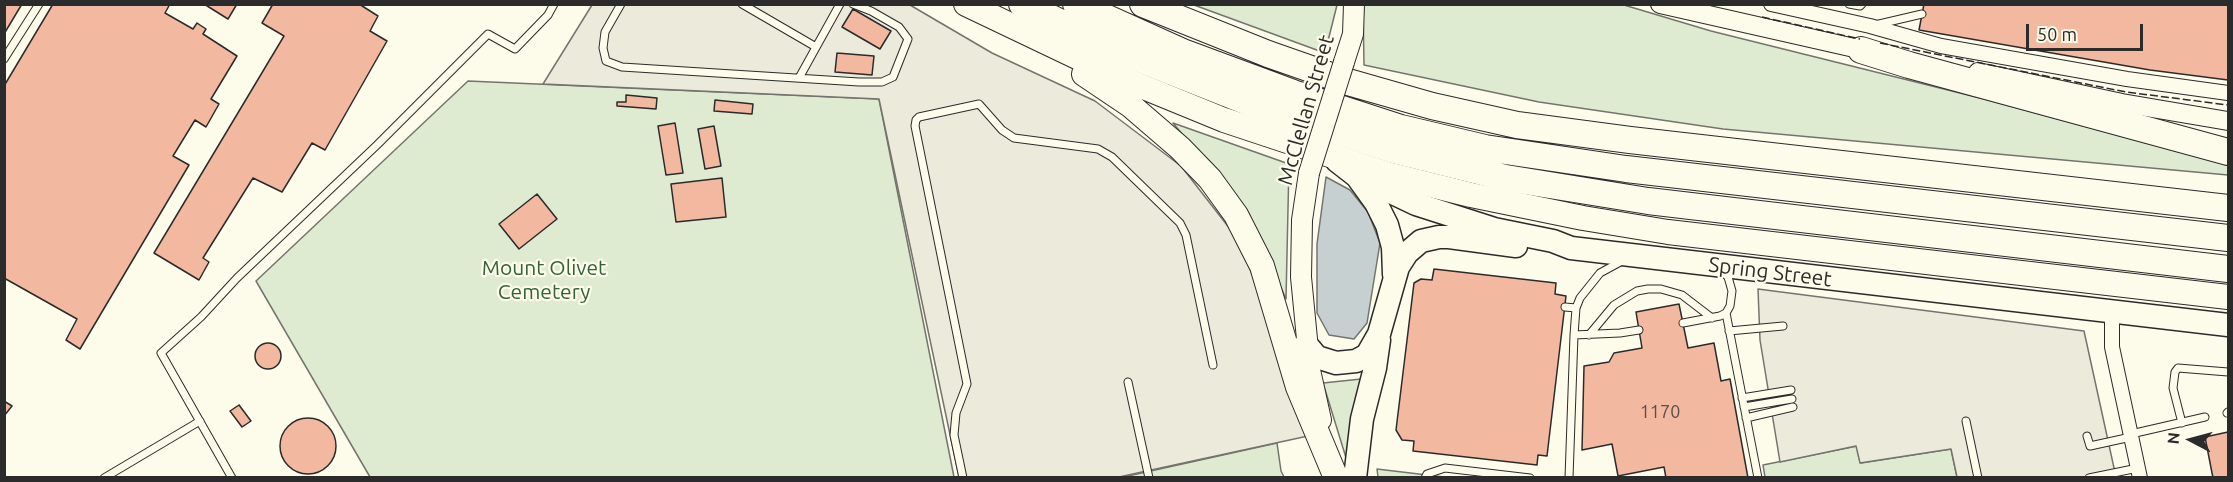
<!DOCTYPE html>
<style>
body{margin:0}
#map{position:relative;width:2233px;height:482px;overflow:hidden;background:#fdfbea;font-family:Ubuntu,sans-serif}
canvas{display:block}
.frame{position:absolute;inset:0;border:6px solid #2b2b2b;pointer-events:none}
.north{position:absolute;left:2161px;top:410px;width:60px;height:60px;-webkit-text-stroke:4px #fdfbea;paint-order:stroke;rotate:276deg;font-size:16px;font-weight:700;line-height:24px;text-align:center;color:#2b2b2b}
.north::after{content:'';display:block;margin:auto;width:21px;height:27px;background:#2b2b2b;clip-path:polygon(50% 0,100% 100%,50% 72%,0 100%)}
.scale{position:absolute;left:2026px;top:24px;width:117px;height:27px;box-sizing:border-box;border:3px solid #2b2b2b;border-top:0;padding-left:8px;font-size:18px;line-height:21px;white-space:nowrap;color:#2b2b2b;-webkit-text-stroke:4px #fdfbea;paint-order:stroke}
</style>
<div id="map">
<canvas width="2233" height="482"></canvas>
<div class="frame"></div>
<div class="north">N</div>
<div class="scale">50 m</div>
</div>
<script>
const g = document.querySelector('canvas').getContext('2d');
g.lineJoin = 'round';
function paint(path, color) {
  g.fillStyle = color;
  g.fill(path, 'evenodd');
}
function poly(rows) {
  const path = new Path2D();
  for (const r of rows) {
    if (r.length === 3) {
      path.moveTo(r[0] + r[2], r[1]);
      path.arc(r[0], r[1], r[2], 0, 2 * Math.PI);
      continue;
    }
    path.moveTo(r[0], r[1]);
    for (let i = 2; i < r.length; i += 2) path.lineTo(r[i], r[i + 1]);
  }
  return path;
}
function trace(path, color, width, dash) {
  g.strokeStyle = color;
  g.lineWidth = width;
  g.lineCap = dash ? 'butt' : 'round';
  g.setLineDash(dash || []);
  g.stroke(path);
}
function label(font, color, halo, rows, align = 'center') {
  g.font = font + ' Ubuntu,sans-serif';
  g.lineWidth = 4.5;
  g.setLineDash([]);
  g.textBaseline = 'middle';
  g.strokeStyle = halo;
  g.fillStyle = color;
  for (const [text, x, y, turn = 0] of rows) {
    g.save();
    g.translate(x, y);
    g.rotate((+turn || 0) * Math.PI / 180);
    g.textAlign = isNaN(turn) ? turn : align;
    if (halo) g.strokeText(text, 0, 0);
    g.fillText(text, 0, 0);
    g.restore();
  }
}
const green = poly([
 [1194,5,1337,4,1337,5,1325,53,1194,5],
 [1363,5,1624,5,1711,31,1984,99,2228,165,2228,175,1723,129,1539,102,1364,65,1363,5],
 [468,81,879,99,954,477,370,477,256,281,468,81],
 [1173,123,1289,164,1286,299,1249,214,1173,123],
 [1361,379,1347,461,1323,383,1361,379],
 [1277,443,1281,471,1284,477,1119,478,1277,443],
 [1857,446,1861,463,1951,449,1957,477,1765,477,1763,465,1857,446],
 [1377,469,1444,477,1378,477,1377,469]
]);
const parking = poly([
 [592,5,910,5,992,53,1095,101,1181,166,1241,243,1308,436,1119,477,959,477,879,99,543,84,592,5],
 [1758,289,2084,331,2116,477,1957,477,1951,449,1860,463,1856,446,1780,462,1760,340,1758,289]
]);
const water = poly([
 [1326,177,1350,190,1368,212,1380,243,1367,323,1354,339,1329,335,1317,313,1317,244,1326,177]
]);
const building = poly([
 [4,4,22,4,4,34,4,4],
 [53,4,170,4,165,13,193,29,197,23,206,29,203,34,237,56,211,99,219,104,206,127,195,120,173,156,189,165,80,349,66,340,77,319,4,278,4,86,53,4],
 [204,4,237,4,228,19,204,4],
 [273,4,359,4,378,16,370,31,387,41,325,150,312,143,282,192,253,178,203,258,209,262,199,280,154,253,284,36,262,23,273,4],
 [1924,4,2228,4,2228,80,2150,70,1919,30,1924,4],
 [853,9,891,31,880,49,842,27,853,9],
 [837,53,874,56,872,75,835,72,837,53],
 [626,95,657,98,656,109,617,106,617,102,626,102,626,95],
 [715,100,753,104,752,114,714,111,715,100],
 [675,123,683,173,666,175,658,126,675,123],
 [714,126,721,166,705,169,698,129,714,126],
 [722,178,726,217,676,222,671,184,722,178],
 [537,194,557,219,519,249,499,224,537,194],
 [1434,269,1556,283,1555,294,1566,296,1547,456,1538,455,1537,465,1413,451,1414,441,1402,440,1396,430,1414,283,1421,279,1432,280,1434,269],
 [1679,304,1688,348,1714,343,1721,381,1730,379,1748,478,1666,478,1664,467,1618,476,1612,444,1582,450,1584,366,1609,362,1614,353,1642,348,1636,312,1679,304],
 [268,356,13],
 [4,401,12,406,4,416,4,401],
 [239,405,251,421,242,427,230,411,239,405],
 [308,446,28],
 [2228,432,2228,478,2213,478,2205,437,2228,432]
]);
const service = poly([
 [621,4,605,32,603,48,606,61,622,67,859,82,882,82,893,77,908,39,899,27,871,11,853,4],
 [742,4,816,47],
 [1849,4,1860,6,1862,4],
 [1875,25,1922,14],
 [4,59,39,4],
 [799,78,840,4],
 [1622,261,1600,273,1580,298,1576,308,1574,335,1620,333,1639,330],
 [1722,271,1728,277,1732,291,1730,306,1726,313,1758,478],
 [1565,307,1576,308],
 [1683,323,1720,316,1726,313],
 [1729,331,1783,326],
 [1589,335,1614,305,1637,291,1648,289,1661,289,1682,295,1712,318],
 [1128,382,1149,478],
 [1742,398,1791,390],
 [1744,407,1792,399],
 [2227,413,2228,412],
 [1746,418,1793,407],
 [1966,421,1978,478],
 [2182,423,2173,388,2175,372,2178,368,2228,372],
 [2131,434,2205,417],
 [2087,436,2090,446,2131,437],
 [104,478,200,421],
 [232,478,161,353,201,317,237,278,377,145,488,34,515,49,548,15,554,4],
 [963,478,954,435,956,413,967,384,915,126,916,120,919,117,979,104,1002,130,1014,138,1098,149,1112,157,1180,223,1186,235,1213,365],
 [1425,478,1427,474,1445,468,1530,478],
 [1569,478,1574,335],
 [2089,478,2138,468]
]);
const minor = poly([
 [1771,4,1870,26,1941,46,2127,79,2228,93],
 [2112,312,2112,347,2140,478]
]);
const tertiary = poly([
 [1660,4,1872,52],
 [1978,72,2122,103,2228,121]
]);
const secondary = poly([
 [1344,62,1353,34,1354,4],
 [1309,173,1302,220,1301,277,1310,370,1321,420]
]);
const primary = poly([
 [1337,161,1355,175,1416,204,1494,229,1553,241,1571,248,2228,325],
 [1358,178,1376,203,1387,225,1393,247,1394,274],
 [1306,344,1317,357,1336,363,1356,361,1367,355,1379,334,1398,267,1407,253,1421,241,1439,237,1449,237,1516,246],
 [1355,478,1362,419,1375,368,1379,340]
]);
const trunk = poly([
 [966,4,1119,77,1224,120,1387,174,1471,195,1583,218,1668,232,2228,297],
 [1084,74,1130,105,1180,148,1210,179,1236,215,1262,266,1298,387,1334,473]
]);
const motorway = poly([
 [1022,4,1124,53,1258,106,1393,150,1506,178,1648,201,2228,269],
 [1076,4,1185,53,1293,93,1401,128,1485,148,1626,169,2228,238],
 [1143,4,1268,54,1348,82,1432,106,1517,125,1630,140,2228,208],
 [1861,50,1909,65,2228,152]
]);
const secondaryBridge = poly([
 [1309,173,1344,62]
]);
const fence = poly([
 [1762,17,1860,39],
 [1880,43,2126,92,2228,105]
]);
const numberNames = [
 ["1170",1660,412]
];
const streetNames = [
 ["McClellan Street",1306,110,-74],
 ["Spring Street",1770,272,7]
];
const parkNames = [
 ["Mount Olivet",544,268],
 ["Cemetery",544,292]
];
paint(green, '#deebd1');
trace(green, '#74746e', 1.5);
paint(parking, '#eceadb');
trace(parking, '#74746e', 1.5);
paint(water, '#c7d0d0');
trace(water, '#74746e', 1.5);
paint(building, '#f2b8a0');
trace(building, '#2b2b2b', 1.5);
trace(service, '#2b2b2b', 9);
trace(minor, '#2b2b2b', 16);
trace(tertiary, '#2b2b2b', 20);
trace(secondary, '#2b2b2b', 22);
trace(primary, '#2b2b2b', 25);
trace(trunk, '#2b2b2b', 26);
trace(motorway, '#2b2b2b', 28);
trace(service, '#fdfbea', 7);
trace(minor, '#fdfbea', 14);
trace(tertiary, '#fdfbea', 18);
trace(secondary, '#fdfbea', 20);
trace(primary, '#fdfbea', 22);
trace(trunk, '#fdfbea', 24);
trace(motorway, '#fdfbea', 26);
trace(secondaryBridge, '#2b2b2b', 22, []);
trace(secondaryBridge, '#fdfbea', 20);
trace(fence, '#2b2b2b', 1.5, [8, 3]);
label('18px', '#5d4e48', null, numberNames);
label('21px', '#2b2b2b', '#fdfbea', streetNames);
label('21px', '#34623c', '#fdfbea', parkNames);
</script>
